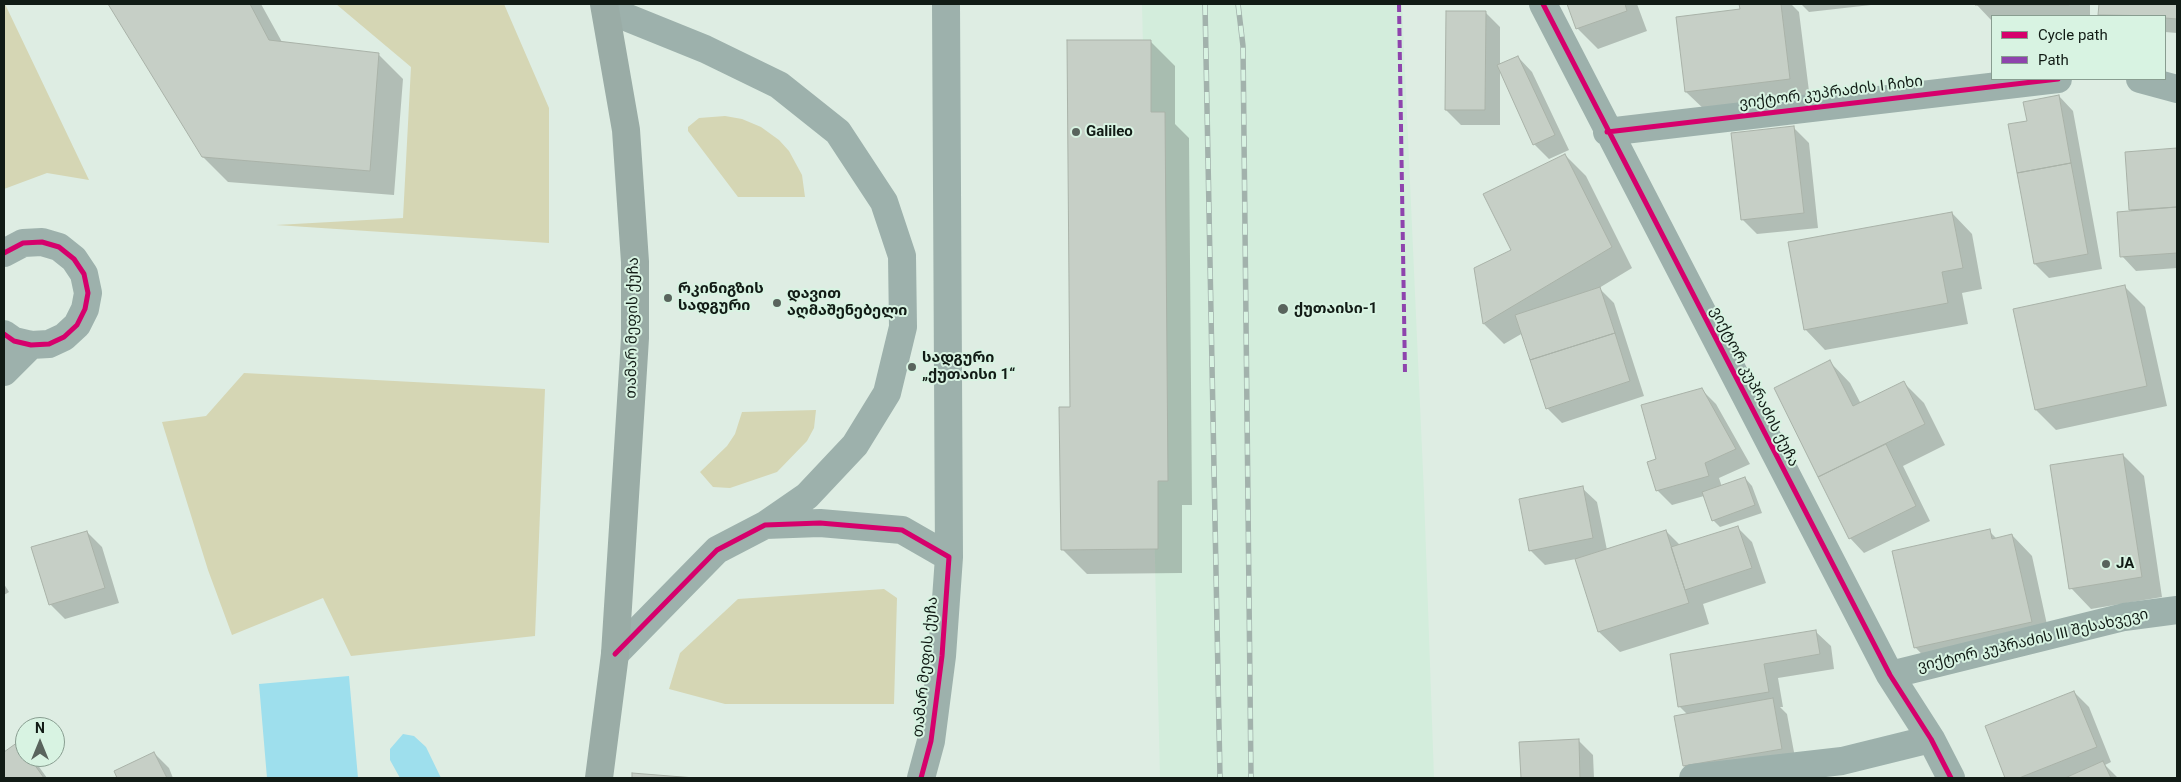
<!DOCTYPE html>
<meta charset="utf-8">
<style>
body{margin:0}
#map{position:relative;width:2181px;height:782px;overflow:hidden;background:#deede3;font-family:Roboto,sans-serif}
canvas{display:block}
.frame{position:absolute;inset:0;border:5px solid #111b15;pointer-events:none}
.legend{position:absolute;left:1991px;top:15px;width:175px;height:65px;box-sizing:border-box;background:#d8f3e2;border:1px solid #889d90;margin:0;padding:6px 9px;list-style:none;font-size:15px;color:#111b15}
.legend li{display:flex;align-items:center;gap:10px;height:25px}
.legend b{width:25px;border:1px solid #889d90}
.north{position:absolute;left:15px;top:717px;width:50px;height:50px;box-sizing:border-box;background:#d8f3e2;border:1px solid #889d90;border-radius:50%;rotate:0deg;font-size:14px;font-weight:700;line-height:20px;text-align:center;color:#111b15}
.north::after{content:'';display:block;margin:auto;width:18px;height:22px;background:#59645d;clip-path:polygon(50% 0,100% 100%,50% 72%,0 100%)}
</style>
<div id="map">
<canvas width="2181" height="782"></canvas>
<div class="frame"></div>
<ul class="legend">
<li><b style="height:6px;background:#d6006c"></b>Cycle path</li>
<li><b style="height:6px;background:#8e44ad"></b>Path</li>
</ul>
<div class="north">N</div>
</div>
<script>
const g = document.querySelector('canvas').getContext('2d');
g.lineJoin = 'round';
function paint(path, color) {
  g.fillStyle = color;
  g.fill(path, 'evenodd');
}
function poly(rows) {
  const path = new Path2D();
  for (const r of rows) {
    path.moveTo(r[0], r[1]);
    for (let i = 2; i < r.length; i += 2) path.lineTo(r[i], r[i + 1]);
  }
  return path;
}
function trace(path, color, width, dash) {
  g.strokeStyle = color;
  g.lineWidth = width;
  g.lineCap = dash ? 'butt' : 'round';
  g.setLineDash(dash || []);
  g.stroke(path);
}
function label(font, color, halo, rows, align = 'center') {
  g.font = font + ' Roboto,"Noto Sans Georgian",sans-serif';
  g.lineWidth = 4;
  g.setLineDash([]);
  g.textBaseline = 'middle';
  g.strokeStyle = halo;
  g.fillStyle = color;
  for (const [text, x, y, turn = 0] of rows) {
    g.save();
    g.translate(x, y);
    g.rotate((+turn || 0) * Math.PI / 180);
    g.textAlign = isNaN(turn) ? turn : align;
    if (halo) g.strokeText(text, 0, 0);
    g.fillText(text, 0, 0);
    g.restore();
  }
}
const built = poly([
 [1142,4,1402,4,1424,494,1434,778,1160,778]
]);
const green = poly([
 [4,4,5,4,89,180,47,173,4,189],
 [336,4,504,4,549,108,549,243,276,225,403,218,411,67],
 [725,116,742,119,761,127,779,140,789,151,802,175,805,197,738,197,688,131,688,127,699,118],
 [244,373,545,389,535,636,351,656,323,598,232,635,208,570,162,422,206,416],
 [816,410,814,428,807,441,777,472,730,488,713,487,700,472,727,446,735,434,742,412],
 [884,589,897,598,894,704,725,704,669,689,680,653,738,599]
]);
const water = poly([
 [349,676,358,778,267,778,259,684],
 [403,734,414,736,426,747,441,778,400,778,390,760,390,749]
]);
const shadow = poly([
 [110,4,261,4,282,42,378,54,403,79,394,195,228,182,203,157],
 [1568,4,1637,4,1647,31,1598,49,1577,28],
 [1740,4,1791,4,1799,12,1810,99,1707,112,1686,92,1741,10],
 [1801,4,1871,4,1871,5,1809,12],
 [1976,4,2090,4,2090,16,1992,16,1992,21],
 [2100,4,2177,4,2177,33,2165,32,2165,16,2102,16,2100,14],
 [1485,12,1500,27,1500,65,1518,57,1532,72,1569,150,1549,159,1534,144,1500,69,1500,125,1461,125,1446,110],
 [1150,41,1175,66,1175,124,1189,138,1192,505,1182,505,1182,573,1087,574,1062,549,1071,408],
 [2059,96,2073,111,2102,269,2049,278,2035,264,2028,122],
 [1794,128,1809,143,1818,228,1757,234,1742,219],
 [2177,149,2177,268,2136,271,2122,256,2131,212,2126,153],
 [1565,155,1586,176,1632,268,1599,288,1614,303,1644,396,1562,423,1547,408,1523,333,1504,344,1484,324,1475,269,1513,251],
 [1952,213,1972,234,1982,289,1962,293,1968,324,1825,350,1805,329],
 [2125,287,2145,307,2167,406,2056,430,2036,410],
 [1830,362,1850,383,1861,404,1903,382,1924,403,1945,445,1903,466,1930,521,1864,553,1850,538,1819,476],
 [1701,389,1716,404,1750,464,1719,478,1722,487,1745,478,1752,486,1762,513,1720,527,1713,520,1704,496,1672,505,1657,490,1658,460],
 [2123,455,2144,476,2162,597,2091,609,2071,588],
 [1582,488,1597,502,1607,550,1666,531,1680,545,1737,527,1752,542,1766,583,1703,604,1709,624,1620,652,1599,632,1576,559,1545,565,1530,550],
 [1989,531,1997,539,2012,535,2032,556,2051,643,1935,668,1915,647],
 [87,532,102,547,119,603,65,619,50,604],
 [4,584,9,592,4,595],
 [1816,632,1831,646,1834,669,1778,678,1783,707,1780,707,1787,714,1796,763,1697,778,1684,766,1688,715,1679,706],
 [2074,692,2089,707,2111,762,2105,765,2118,778,2006,778,1986,727],
 [1578,740,1593,755,1594,778,1522,778,1521,743],
 [18,744,25,750,25,757,32,757,47,778,4,778,4,754],
 [154,753,169,768,173,778,119,778,115,771]
]);
const building = poly([
 [108,4,250,4,269,40,379,53,370,171,202,157,108,4],
 [1567,4,1625,4,1627,11,1576,29,1567,4],
 [1739,4,1781,4,1790,79,1685,92,1676,17,1740,9,1739,4],
 [1975,4,2069,4,2069,5,1975,5,1975,4],
 [2099,4,2177,4,2177,19,2165,18,2165,16,2098,15,2099,4],
 [1446,11,1486,11,1485,110,1445,110,1446,11],
 [1067,40,1151,40,1151,112,1165,112,1168,481,1158,481,1158,549,1061,550,1059,407,1070,407,1067,40],
 [1518,56,1555,135,1533,145,1497,65,1518,56],
 [2059,95,2071,163,2017,173,2008,124,2027,121,2023,102,2059,95],
 [1794,126,1804,213,1741,220,1731,133,1794,126],
 [2177,148,2177,207,2129,210,2125,152,2177,148],
 [1565,154,1612,247,1483,324,1474,268,1511,250,1483,194,1565,154],
 [2071,163,2088,254,2034,264,2017,173,2071,163],
 [2177,207,2177,253,2120,257,2117,212,2177,207],
 [1952,212,1963,268,1942,272,1948,303,1804,330,1788,242,1952,212],
 [2125,285,2147,386,2035,410,2013,309,2125,285],
 [1600,287,1615,333,1530,360,1515,315,1600,287],
 [1615,333,1630,381,1546,409,1530,360,1615,333],
 [1830,360,1853,406,1904,381,1925,424,1818,477,1774,388,1830,360],
 [1702,388,1736,449,1705,463,1709,476,1656,491,1647,462,1656,459,1641,405,1702,388],
 [1886,444,1916,506,1849,539,1818,477,1886,444],
 [2123,454,2142,577,2069,589,2050,465,2123,454],
 [1745,477,1755,505,1712,521,1702,492,1745,477],
 [1583,486,1593,538,1529,551,1519,499,1583,486],
 [1738,526,1752,568,1685,590,1671,547,1738,526],
 [1990,529,1992,539,2012,534,2032,622,1914,648,1892,551,1990,529],
 [1666,530,1689,603,1598,632,1575,559,1666,530],
 [87,531,105,588,49,605,31,547,87,531],
 [1816,630,1820,654,1764,664,1769,692,1678,707,1670,654,1816,630],
 [2074,691,2097,747,2019,778,2005,778,1985,726,2074,691],
 [1773,698,1782,749,1683,766,1674,716,1773,698],
 [1579,739,1580,778,1521,778,1519,742,1579,739],
 [18,742,25,751,25,757,29,757,44,778,4,778,4,752,18,742],
 [154,752,167,778,117,778,114,771,154,752],
 [2103,761,2111,778,2065,778,2103,761],
 [632,773,695,778,632,778,632,773]
]);
const minor = poly([
 [1543,4,1890,675,1931,739,1951,778],
 [606,9,705,49,779,85,838,132,884,202,902,256,903,327,887,393,855,445,807,496,765,525,717,550,615,654],
 [2140,79,2177,89],
 [1607,132,2058,79],
 [4,253,23,243,42,242,59,247,74,259,84,274,88,293,85,309,77,325,64,337,49,344,31,345,14,341,4,334],
 [4,372,31,345],
 [765,525,820,523,902,530,949,557],
 [1890,675,2124,617,2177,610],
 [921,778,931,741,942,656,949,557,946,4],
 [1693,778,1842,761,1931,739]
]);
const major = poly([
 [599,778,615,654,635,338,635,262,626,130,604,4]
]);
const rail = poly([
 [1205,4,1220,778],
 [1238,4,1243,46,1251,778]
]);
const quiet = poly([
 [1399,4,1405,373]
]);
const cycleway = poly([
 [1543,4,1890,675,1931,739,1951,778],
 [1607,132,2058,79],
 [4,253,23,243,42,242,59,247,74,259,84,274,88,293,85,309,77,325,64,337,49,344,31,345,14,341,4,334],
 [615,654,717,550,765,525,820,523,902,530,949,557,942,656,931,741,921,778]
]);
const markers = [
 [1076,132,5,"#59645d"],
 [668,298,5,"#59645d"],
 [777,303,5,"#59645d"],
 [1283,309,6,"#59645d"],
 [912,367,5,"#59645d"],
 [2106,564,5,"#59645d"]
];
const streetNames = [
 ["ვიქტორ კუპრაძის I ჩიხი",1831,93,-7],
 ["თამარ მეფის ქუჩა",633,328,-89],
 ["ვიქტორ კუპრაძის ქუჩა",1754,387,63],
 ["ვიქტორ კუპრაძის III შესახვევი",2033,641,-13],
 ["თამარ მეფის ქუჩა",926,667,-84]
];
const poiNames = [
 ["Galileo",1086,132],
 ["რკინიგზის",678,289],
 ["სადგური",678,306],
 ["დავით",787,294],
 ["აღმაშენებელი",787,311],
 ["ქუთაისი-1",1294,309],
 ["სადგური",922,358],
 ["„ქუთაისი 1“",922,375],
 ["JA",2116,564]
];
paint(built, '#d3eddc');
paint(green, '#d5d6b4');
paint(water, '#9edfed');
paint(shadow, '#0003');
paint(building, '#c6cfc6');
trace(building, '#a9b2a8', 1);
trace(minor, '#9db1ac', 28);
trace(major, '#9aaca6', 28);
trace(rail, '#a2b2ac', 5.5);
trace(rail, '#d8f3e2', 4, [11]);
trace(quiet, '#8e44ad', 4, [8, 4]);
trace(cycleway, '#d6006c', 5);
for (const [x, y, r, color] of markers) {
  const dot = new Path2D();
  dot.arc(x, y, r, 0, 2 * Math.PI);
  g.fillStyle = color;
  g.fill(dot);
  trace(dot, '#d8f3e2', 2);
}
label('15px', '#111b15', '#d8f3e2', streetNames);
label('bold 15px', '#111b15', '#d8f3e2', poiNames, 'left');
</script>
